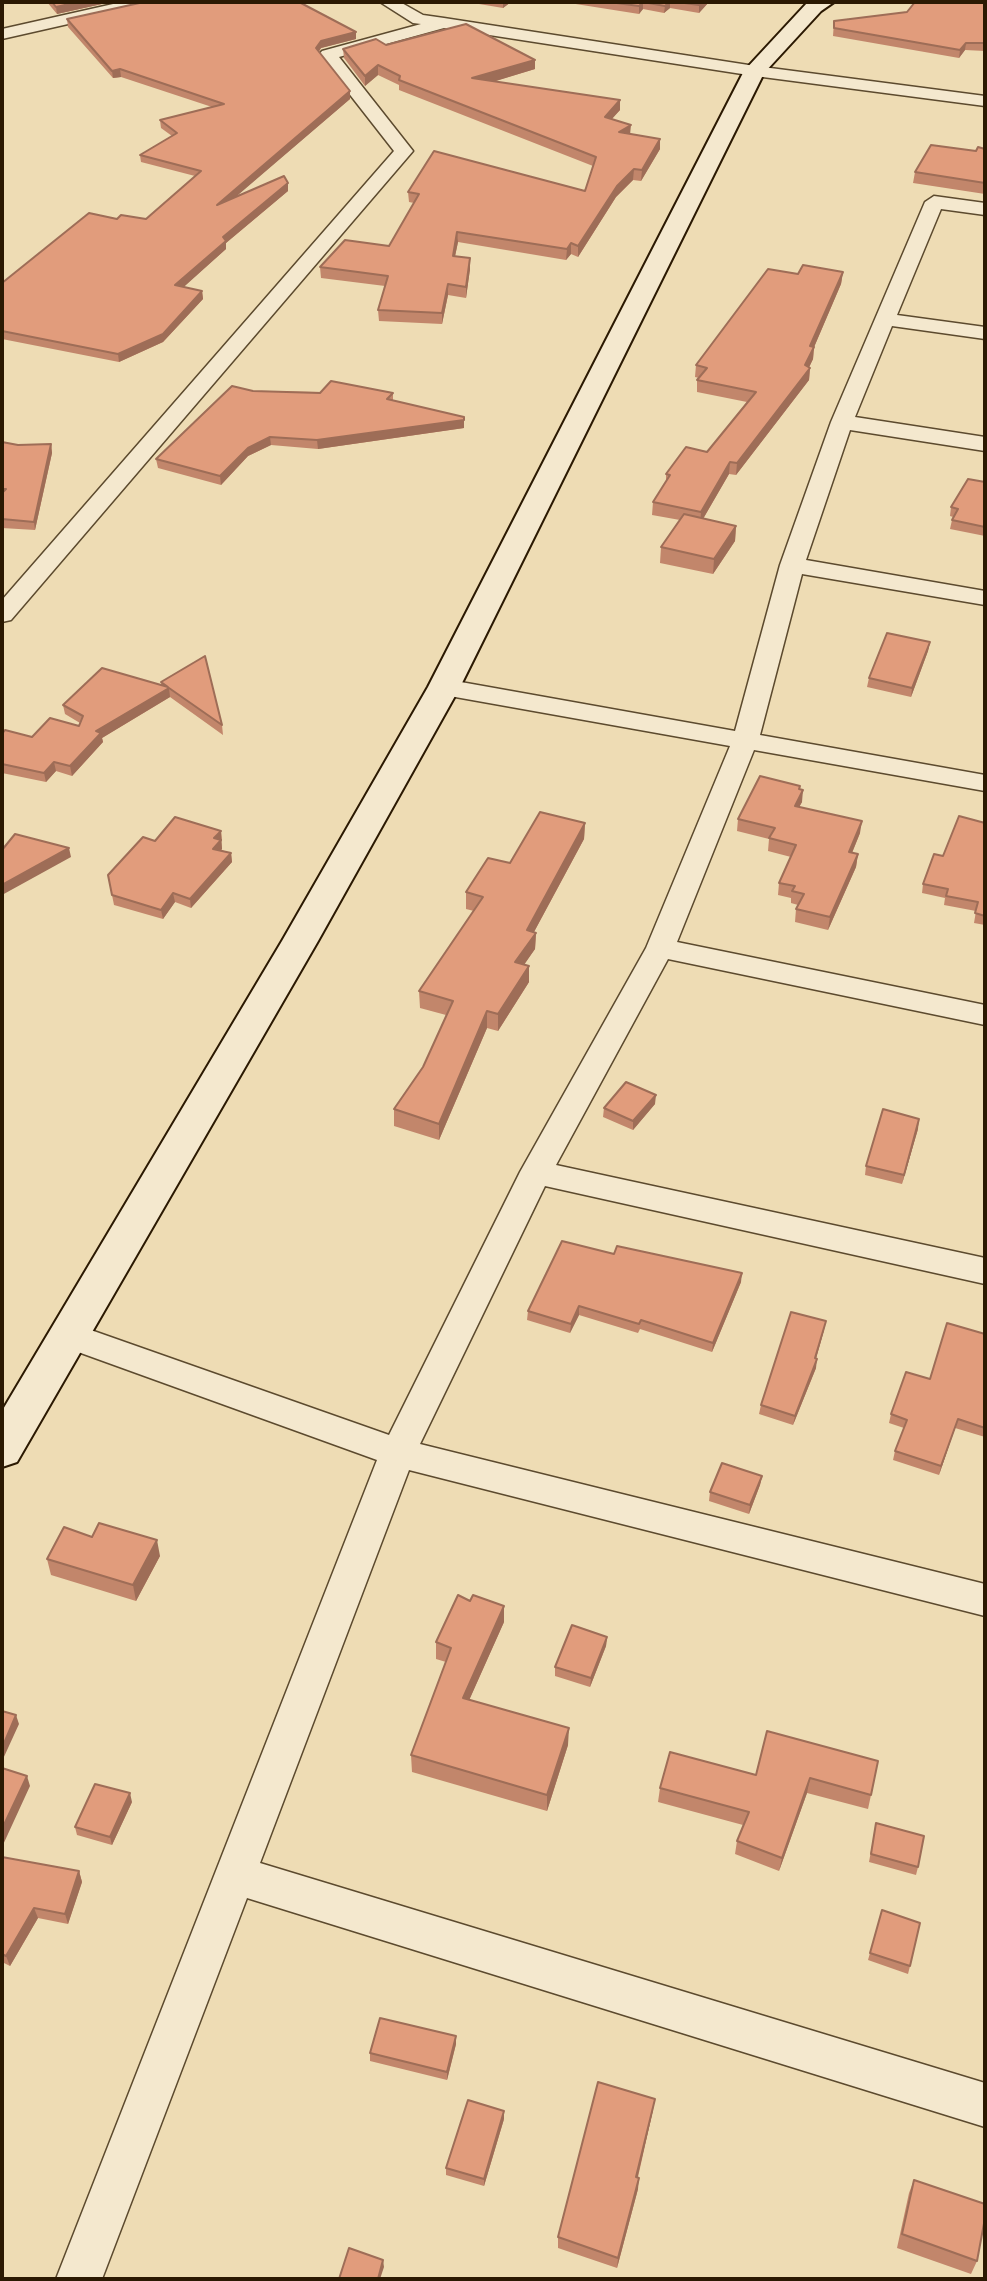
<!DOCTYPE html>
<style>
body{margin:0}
#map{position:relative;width:987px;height:2281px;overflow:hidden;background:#eedcb4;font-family:Vollkorn,serif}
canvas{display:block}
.frame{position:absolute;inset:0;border:4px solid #2b1902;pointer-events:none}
</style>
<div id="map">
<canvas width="987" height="2281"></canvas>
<div class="frame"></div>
</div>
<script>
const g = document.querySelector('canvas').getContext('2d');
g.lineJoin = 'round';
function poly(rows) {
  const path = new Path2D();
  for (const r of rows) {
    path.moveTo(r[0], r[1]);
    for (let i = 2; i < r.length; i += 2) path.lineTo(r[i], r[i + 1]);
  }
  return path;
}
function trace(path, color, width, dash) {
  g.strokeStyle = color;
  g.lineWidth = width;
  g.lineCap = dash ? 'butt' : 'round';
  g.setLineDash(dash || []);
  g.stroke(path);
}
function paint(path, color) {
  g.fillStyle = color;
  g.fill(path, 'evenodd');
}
const street = poly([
 [122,2,151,2,143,7,2,39,2,29,122,2],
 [380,2,400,2,423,15,444,18,755,66,985,96,985,106,755,76,444,28,339,57,413,151,11,620,2,622,2,600,394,151,319,55,322,51,421,24,413,23,380,2],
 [934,196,985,203,985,215,941,209,897,315,985,327,985,339,892,326,855,417,985,437,985,451,850,430,806,560,985,591,985,605,802,574,760,735,985,775,985,791,754,750,677,942,985,1005,985,1025,668,959,556,1165,985,1258,985,1284,545,1186,420,1444,985,1584,985,1616,409,1470,260,1863,985,2083,985,2127,247,1898,102,2279,56,2279,377,1460,56,1344,51,1335,56,1326,68,1322,389,1435,520,1172,646,948,730,746,444,695,435,692,431,687,435,682,444,679,735,731,780,565,831,422,925,202,934,196]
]);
const secondary = poly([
 [834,2,821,11,764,73,460,687,318,941,17,1462,2,1467,2,1411,282,941,428,687,744,71,807,3,834,2]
]);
const wall = poly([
 [47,2,111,2,57,14],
 [467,2,511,2,503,8],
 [563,2,709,2,699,13,670,8,664,13,643,9,639,14],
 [985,2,985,51,965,50,959,58,833,36,834,21],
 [67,19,356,32,356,39,321,48,319,52,350,91,350,99,236,196,288,183,288,191,226,243,226,249,183,287,202,291,203,299,163,342,119,362,2,339,2,283,117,219,146,219,195,176,141,162,140,155,172,136,161,128,160,120,212,107,121,77,113,78,68,27],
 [386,45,535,60,535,69,495,81,620,110,611,119,630,134,660,139,660,149,641,181,633,180,616,197,578,257,571,254,566,260,458,242,455,256,470,269,466,298,448,295,442,324,379,321,378,310,385,286,321,278,320,267,389,246,414,203,409,202,408,192,585,191,593,166,399,90,399,85,378,75,365,86,344,58,343,49],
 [985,149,985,194,913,183,915,172],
 [843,272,841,284,814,347,813,359,809,367,810,368,809,380,736,475,729,474,703,519,736,526,735,541,713,574,660,563,661,547,680,520,652,515,653,502,666,482,666,474,707,452,747,402,697,392,697,380,699,378,695,377,696,365,798,274],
 [253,391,393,393,393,401,464,417,464,428,318,449,271,445,248,456,221,485,158,468,156,459],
 [2,442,18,445,51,444,52,453,35,530,2,528],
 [985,482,985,536,950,529,952,520,953,517,950,516,951,507],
 [930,642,928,651,911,697,867,687,869,678],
 [161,682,222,725,223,735,170,697,102,738,103,742,72,776,56,771,46,782,2,773,2,734,32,737,79,726,80,723,65,714,63,705,161,686],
 [800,786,802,802,799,807,860,833,852,853,858,854,856,867,828,930,795,922,796,909,798,905,791,903,791,898,778,895,779,883,791,857,768,851,769,839,737,831,738,819],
 [585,823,584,839,534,932,536,933,535,949,524,964,529,966,529,982,498,1031,487,1028,439,1140,394,1126,394,1109,423,1067,446,1015,420,1008,419,991,474,911,466,909,466,892,510,863],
 [985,823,985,925,974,923,976,911,944,905,945,898,922,893,923,884,943,856],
 [221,831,222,840,221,842,222,849,221,850,231,853,232,862,191,908,175,902,163,919,114,905,108,875,155,841],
 [655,1104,633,1130,603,1117,604,1108],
 [918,1129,902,1184,865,1175,866,1166],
 [614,1254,741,1282,712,1352,640,1329,638,1333,579,1315,570,1333,527,1320,528,1311],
 [824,1330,816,1359,816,1368,793,1425,759,1414,761,1405],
 [985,1334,985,1437,955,1428,939,1475,893,1460,895,1451,904,1428,889,1423,891,1414,930,1379],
 [762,1476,760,1485,749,1514,709,1501,710,1492],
 [92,1537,160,1556,136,1601,51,1575,47,1559],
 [504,1622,469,1700,568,1745,547,1811,412,1772,411,1755,446,1662,436,1659,436,1642],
 [607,1637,606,1646,590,1687,555,1676,555,1667],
 [767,1731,871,1795,868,1809,807,1793,779,1871,735,1854,737,1841,743,1825,658,1802,660,1788,756,1775],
 [132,1802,112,1845,77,1835,75,1827],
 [876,1823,918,1867,916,1875,869,1862],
 [2,1857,79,1871,82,1882,68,1924,38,1918,10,1966,2,1962],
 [882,1910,910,1966,908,1974,868,1960],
 [456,2044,447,2080,370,2061,370,2053],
 [653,2110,638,2177,638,2189,617,2268,558,2248,558,2237],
 [504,2119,484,2186,446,2175,446,2168],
 [914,2180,977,2261,971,2274,897,2248,909,2193]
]);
const shadedWall = poly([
 [78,2,111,2,57,14,56,7],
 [503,2,511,2,503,8],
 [643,2,643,9,639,14,639,6],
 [669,2,670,2,670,8,664,13,665,6],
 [703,2,709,2,699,13,699,5],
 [356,32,356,39,321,48,316,55,316,48,321,41],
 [966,43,965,50,959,58,960,50],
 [535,60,535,69,473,88,472,78],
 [378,65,378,75,365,86,365,76],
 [120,69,121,77,113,78,112,71],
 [350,91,350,99,217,213,217,205],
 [620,100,620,110,604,128,605,117],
 [631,125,630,135,619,132],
 [660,139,660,149,641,181,642,170],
 [634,169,633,180,616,197,578,257,578,246,617,186],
 [288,183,288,191,226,243,226,249,176,294,175,285,223,237],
 [457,232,458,242,453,266,453,256],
 [571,243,571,254,566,260,567,249],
 [470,258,470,269,466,298,466,287],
 [843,272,841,284,812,352,814,347,813,359,806,374,810,368,809,380,736,475,737,463,805,365,810,346],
 [448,284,448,295,442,324,442,313],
 [202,291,203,299,163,342,119,362,118,354],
 [464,420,464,428,318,449,317,440],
 [270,437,271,445,248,456,221,485,220,476,248,448],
 [51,444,52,453,35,530,34,522],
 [730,462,729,474,700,524,701,512],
 [736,526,735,541,713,574,714,559],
 [930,642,928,651,911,697,912,688],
 [169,688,170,697,102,738,103,742,72,776,70,766,96,731],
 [54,762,56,771,46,782,44,773],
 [800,786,799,798,803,790,802,802,793,818,795,806],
 [862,821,860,833,847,865,849,852],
 [585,823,584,839,528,943,536,933,535,949,515,978,515,962,527,930],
 [221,831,222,849,214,858,213,849,214,838],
 [69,848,71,857,2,895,2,885],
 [231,853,232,862,191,908,190,899],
 [858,854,856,867,828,930,830,917],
 [173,893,175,902,163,919,161,910],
 [529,966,529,982,498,1031,498,1014],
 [487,1011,487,1028,439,1140,439,1124],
 [656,1095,655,1104,633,1130,633,1121],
 [919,1119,918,1129,902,1184,904,1175],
 [742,1273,741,1282,712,1352,713,1343],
 [579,1306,579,1315,570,1333,571,1324],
 [826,1321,824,1330,813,1368,815,1358],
 [817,1359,816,1368,793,1425,795,1416],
 [958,1419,955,1428,939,1475,941,1466],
 [762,1476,760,1485,749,1514,750,1505],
 [157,1540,160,1556,136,1601,133,1585],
 [504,1606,504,1622,463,1714,463,1698],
 [607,1637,606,1646,590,1687,591,1678],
 [16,1715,19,1724,3,1759,2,1748],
 [569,1728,568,1745,547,1811,547,1795],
 [27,1776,30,1786,2,1847,2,1829],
 [810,1778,807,1793,779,1871,782,1858],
 [130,1793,132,1802,112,1845,110,1837],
 [79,1871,82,1882,68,1924,65,1914],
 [34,1908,38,1918,10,1966,6,1956],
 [456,2036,456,2044,447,2080,447,2072],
 [655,2099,653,2110,635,2188,636,2177],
 [504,2111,504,2119,484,2186,484,2179],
 [639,2178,638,2189,617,2268,618,2258],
 [383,2260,384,2267,380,2279,378,2279]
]);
const building = poly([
 [52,2,78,2,56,7,52,2],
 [144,2,299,2,356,32,321,41,316,48,350,91,217,205,284,176,288,183,223,237,226,241,175,285,202,291,163,334,118,354,2,331,2,283,89,213,117,219,121,215,146,219,201,171,140,155,177,133,160,120,224,104,120,69,112,71,67,19,144,2],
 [609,2,669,2,665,6,643,2,639,6,609,2],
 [677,2,703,2,699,5,677,2],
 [915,2,985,2,985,43,966,43,960,50,834,28,834,21,907,12,915,2],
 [466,24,535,60,472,78,620,100,605,117,631,125,619,132,660,139,642,170,634,169,617,186,578,246,571,243,567,249,457,232,453,256,470,258,466,287,448,284,442,313,378,310,388,276,320,267,345,240,389,246,419,194,408,192,434,151,585,191,596,157,399,80,400,76,378,65,365,76,343,49,376,39,386,45,466,24],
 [931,145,976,151,978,147,985,149,985,183,915,172,931,145],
 [803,265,843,272,810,346,814,347,805,365,810,368,737,463,730,462,701,512,653,502,670,475,666,474,686,447,707,452,756,392,697,380,707,368,696,365,768,269,798,274,803,265],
 [331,381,393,393,387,399,464,417,464,420,317,440,270,437,248,448,220,476,156,459,232,386,253,391,320,393,331,381],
 [2,442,18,445,51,444,34,522,2,519,2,493,6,489,2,489,2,442],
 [968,479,985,482,985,527,952,520,958,509,951,507,968,479],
 [684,514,736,526,714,559,661,547,684,514],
 [887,633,930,642,912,688,869,678,887,633],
 [205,656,222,725,169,688,96,731,101,733,70,766,54,762,44,773,2,764,2,734,5,730,32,737,50,718,79,726,83,716,63,705,102,668,168,687,161,682,205,656],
 [760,776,800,786,799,789,803,790,795,806,862,821,849,852,858,854,830,917,796,909,804,894,792,891,795,886,779,883,796,845,769,838,775,828,738,819,760,776],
 [540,812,585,823,527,930,536,933,515,962,529,966,498,1014,487,1011,439,1124,394,1109,423,1067,453,1001,419,991,483,897,466,892,488,858,510,863,540,812],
 [959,816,985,823,985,916,975,913,978,902,946,896,948,889,923,884,934,854,943,856,959,816],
 [175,817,221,831,214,838,221,840,213,849,231,853,190,899,173,893,161,910,112,895,108,875,143,837,155,841,175,817],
 [15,834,69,848,2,885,2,850,15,834],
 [626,1082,656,1095,633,1121,604,1108,626,1082],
 [883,1109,919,1119,904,1175,866,1166,883,1109],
 [562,1241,614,1254,617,1246,742,1273,713,1343,641,1320,639,1324,579,1306,571,1324,528,1311,562,1241],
 [791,1312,826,1321,815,1358,817,1359,795,1416,761,1405,791,1312],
 [947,1323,985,1334,985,1428,958,1419,941,1466,895,1451,907,1420,891,1414,906,1372,930,1379,947,1323],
 [722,1463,762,1476,750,1505,710,1492,722,1463],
 [99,1523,157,1540,133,1585,47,1559,64,1527,92,1537,99,1523],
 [458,1595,470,1601,473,1595,504,1606,463,1698,569,1728,547,1795,411,1755,451,1648,436,1642,458,1595],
 [572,1625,607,1637,591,1678,555,1667,572,1625],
 [2,1711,16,1715,2,1748,2,1711],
 [767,1731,878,1761,871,1795,810,1778,782,1858,737,1841,749,1812,660,1788,670,1752,756,1775,767,1731],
 [2,1768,27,1776,2,1829,2,1768],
 [95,1784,130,1793,110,1837,75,1827,95,1784],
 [876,1823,924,1836,918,1867,871,1854,876,1823],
 [2,1857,79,1871,65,1914,34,1908,6,1956,2,1954,2,1857],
 [882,1910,920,1923,910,1966,870,1953,882,1910],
 [380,2018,456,2036,447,2072,370,2053,380,2018],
 [598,2082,655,2099,636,2177,639,2178,618,2258,558,2237,598,2082],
 [468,2100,504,2111,484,2179,446,2168,468,2100],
 [914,2180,985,2204,985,2218,977,2261,902,2234,914,2180],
 [349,2248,383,2260,378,2279,339,2279,349,2248]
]);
trace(street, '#5c4a2e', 3);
trace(secondary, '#2b1902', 4);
paint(street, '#f4e8ce');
paint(secondary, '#f4e8ce');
paint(wall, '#c2866b');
paint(shadedWall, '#9e6d57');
paint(building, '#e19c7c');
trace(building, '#9e6d57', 2);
</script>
